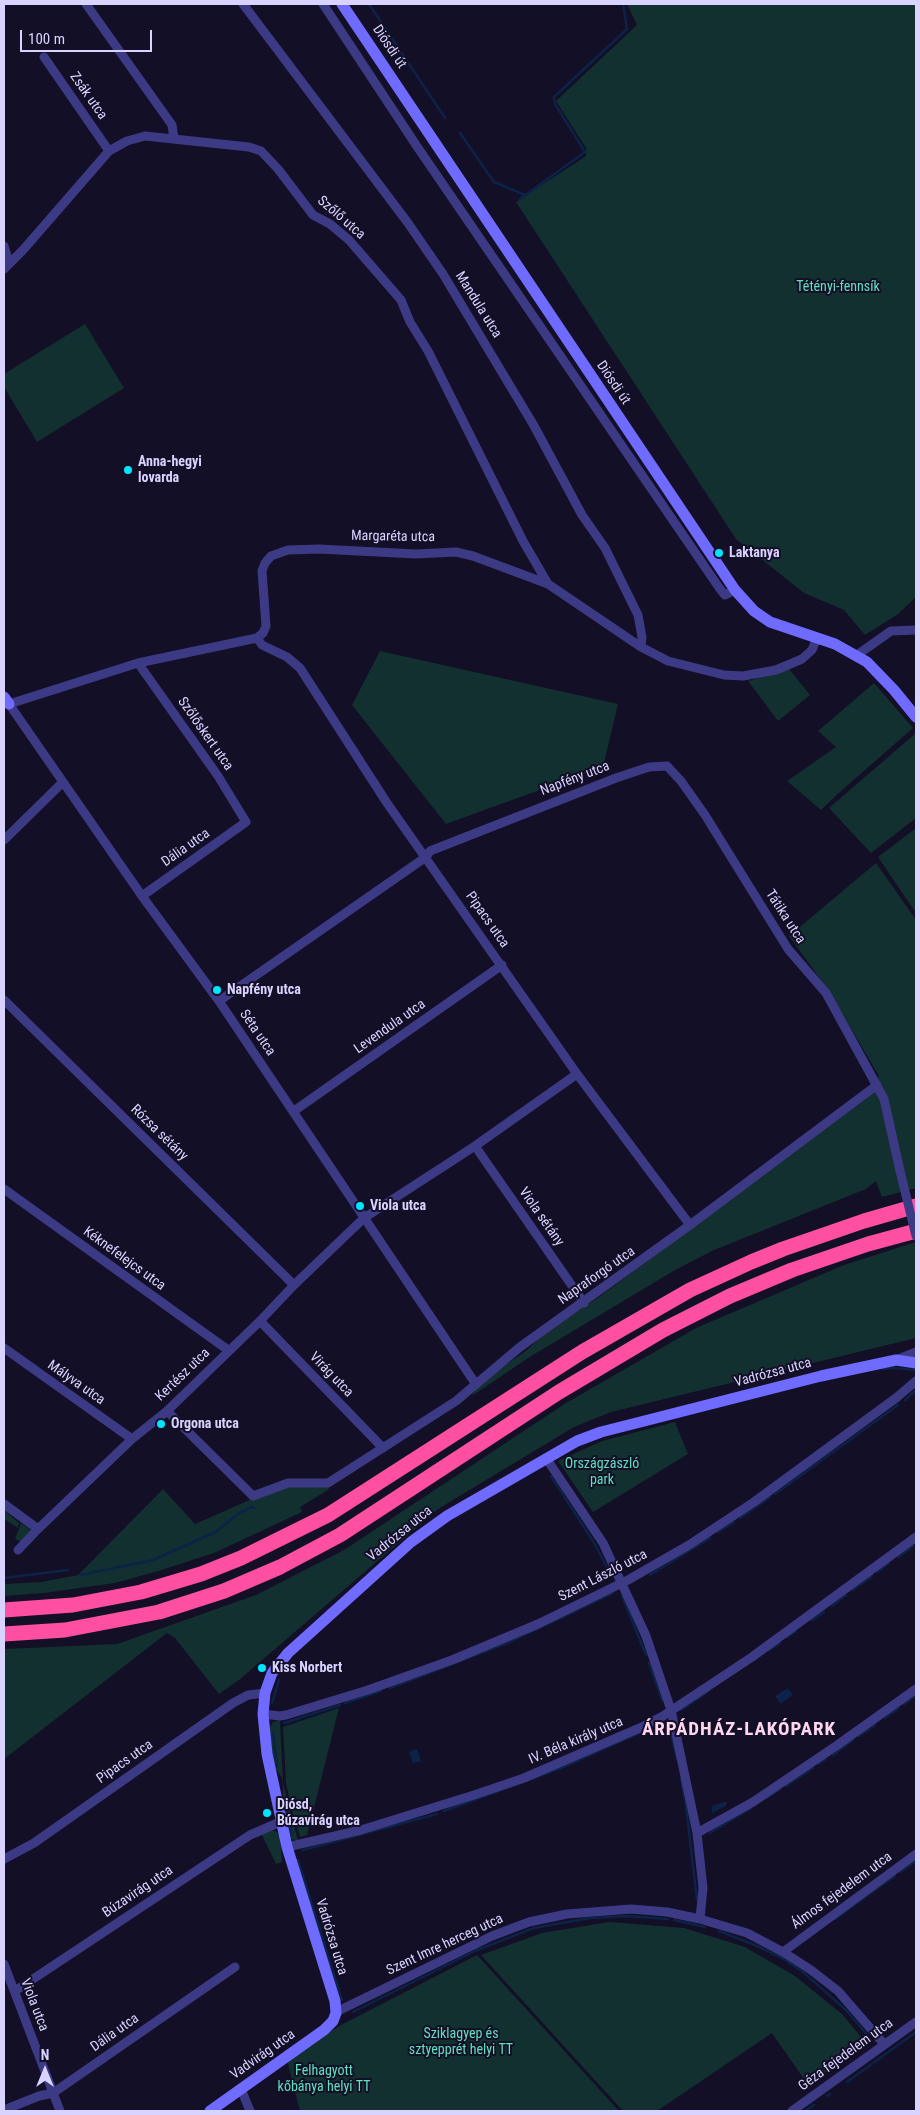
<!DOCTYPE html>
<meta charset="utf-8">
<style>
body{margin:0}
#map{position:relative;width:920px;height:2115px;overflow:hidden;background:#130f26;font-family:"Roboto Condensed",sans-serif}
canvas{display:block}
.frame{position:absolute;inset:0;border:5px solid #d9d4ff;pointer-events:none}
.north{position:absolute;left:20px;top:2045px;width:50px;height:50px;-webkit-text-stroke:4px #130f26;paint-order:stroke;rotate:0deg;font-size:14px;font-weight:700;line-height:20px;text-align:center;color:#d9d4ff}
.north::after{content:'';display:block;margin:auto;width:18px;height:22px;background:#d9d4ff;clip-path:polygon(50% 0,100% 100%,50% 72%,0 100%)}
.scale{position:absolute;left:20px;top:30px;width:132px;height:22px;box-sizing:border-box;border:2px solid #d9d4ff;border-top:0;padding-left:6px;font-size:15px;line-height:18px;white-space:nowrap;color:#d9d4ff;-webkit-text-stroke:4px #130f26;paint-order:stroke}
</style>
<div id="map">
<canvas width="920" height="2115"></canvas>
<div class="frame"></div>
<div class="north">N</div>
<div class="scale">100 m</div>
</div>
<script>
const g = document.querySelector('canvas').getContext('2d');
g.lineJoin = 'round';
function paint(path, color) {
  g.fillStyle = color;
  g.fill(path, 'evenodd');
}
function poly(rows) {
  const path = new Path2D();
  for (const r of rows) {
    path.moveTo(r[0], r[1]);
    for (let i = 2; i < r.length; i += 2) path.lineTo(r[i], r[i + 1]);
  }
  return path;
}
function trace(path, color, width, dash) {
  g.strokeStyle = color;
  g.lineWidth = width;
  g.lineCap = dash ? 'butt' : 'round';
  g.setLineDash(dash || []);
  g.stroke(path);
}
function label(font, color, halo, rows, align = 'center') {
  g.font = font + ' "Roboto Condensed",sans-serif';
  g.lineWidth = 4;
  g.setLineDash([]);
  g.textBaseline = 'middle';
  g.strokeStyle = halo;
  g.fillStyle = color;
  for (const [text, x, y, turn = 0] of rows) {
    g.save();
    g.translate(x, y);
    g.rotate((+turn || 0) * Math.PI / 180);
    g.textAlign = isNaN(turn) ? turn : align;
    if (halo) g.strokeText(text, 0, 0);
    g.fillText(text, 0, 0);
    g.restore();
  }
}
const green = poly([
 [627,4,916,4,916,597,898,614,865,635,844,610,804,593,736,539,516,202,586,156,586,148,556,101,637,25],
 [85,324,124,388,37,442,4,387,4,374],
 [380,651,618,704,603,767,446,824,352,705],
 [789,669,810,695,778,721,748,681],
 [874,683,913,728,841,791,821,810,787,781,836,747,818,731],
 [916,733,916,818,871,853,829,808],
 [916,828,916,913,878,857],
 [876,863,916,920,916,1188,882,1197,876,1181,866,1189,714,1250,677,1269,640,1291,528,1358,472,1396,476,1386,527,1350,545,1333,599,1297,867,1098,879,1076,829,991,789,936],
 [916,1242,916,1338,611,1412,574,1427,438,1509,239,1680,219,1694,175,1638,167,1633,4,1759,4,1649,117,1644,256,1595,344,1550,566,1403,696,1328,844,1265],
 [675,1422,688,1454,593,1512,558,1461,602,1441],
 [300,1483,330,1486,328,1490,300,1507,302,1512,214,1553,155,1572,115,1583,44,1593,4,1596,4,1584,42,1582,78,1575,163,1489,195,1524,268,1492],
 [4,1510,19,1523,18,1528,4,1519],
 [21,1523,32,1531,24,1543,15,1539],
 [339,1708,307,1835,300,1837,292,1811,286,1783,283,1727],
 [280,1720,283,1783,298,1841,291,1839,282,1809,283,1788,282,1778,273,1765,269,1729,273,1722],
 [272,1830,277,1832,280,1837,282,1862,276,1864,261,1833],
 [609,1922,684,1928,745,1947,795,1976,842,2014,866,2043,808,2085,772,2033,657,2111,623,2111,481,1955,542,1933],
 [477,1955,619,2111,300,2111,287,2060,339,2026]
]);
const water = poly([
 [788,1688,793,1695,780,1704,775,1696],
 [417,1749,421,1761,413,1763,409,1752],
 [724,1802,727,1802,726,1806,712,1813,712,1806]
]);
const stream = poly([
 [369,4,445,118],
 [460,133,494,182,525,195],
 [520,199,585,152,555,104,554,97,627,29,623,4],
 [883,1369,893,1368,916,1370],
 [905,1400,916,1390],
 [551,1476,593,1541,611,1575],
 [775,1494,898,1405],
 [740,1518,770,1497],
 [718,1532,734,1522],
 [898,1557,913,1546],
 [877,1572,889,1563],
 [81,1575,153,1560,216,1532,235,1516,251,1507,254,1508],
 [650,1575,710,1538],
 [4,1578,68,1570],
 [853,1590,872,1576],
 [622,1596,646,1655],
 [832,1606,846,1595],
 [812,1620,824,1612],
 [787,1637,796,1631],
 [769,1650,780,1643],
 [649,1663,662,1700],
 [390,1688,507,1643,613,1593],
 [272,1703,279,1680],
 [345,1703,381,1691],
 [904,1704,916,1695],
 [681,1710,710,1690],
 [885,1718,899,1708],
 [284,1723,340,1705],
 [670,1729,677,1759],
 [273,1732,277,1767],
 [859,1736,875,1725],
 [833,1755,853,1740],
 [818,1764,826,1759],
 [681,1779,686,1806,697,1900],
 [786,1786,813,1768],
 [766,1798,780,1789],
 [283,1800,292,1835],
 [444,1811,561,1768,659,1724],
 [710,1833,751,1808],
 [303,1850,437,1814],
 [298,1860,342,2000],
 [900,1872,916,1861],
 [888,1881,895,1876],
 [835,1919,886,1882],
 [674,1920,705,1927],
 [719,1931,757,1946,782,1958,803,1972,847,2011,868,2036],
 [353,2012,477,1950,534,1928,590,1918,628,1916,668,1919],
 [847,2082,916,2032],
 [827,2096,830,2094],
 [805,2111,814,2105]
]);
const street = poly([
 [86,4,172,125,174,139],
 [243,4,408,223,443,274,533,424,582,515,605,548,638,615,642,637,641,647],
 [323,4,416,145,720,589,725,595,735,590],
 [44,57,109,151],
 [4,246,9,263],
 [4,269,23,250,109,151,127,141,145,136,249,147,261,151,278,169,313,215,330,224,349,240,401,300,410,322,428,351,523,541,548,584],
 [257,638,262,645,287,657,300,668,387,803,577,1074,690,1225],
 [857,655,891,631,916,630],
 [138,663,218,776,246,822,142,896],
 [4,840,63,782],
 [4,1000,294,1285],
 [219,1001,426,857,430,851,616,778,649,767,667,766,681,781,705,815,788,949,826,993,884,1099,900,1171],
 [294,1111,502,965],
 [475,1146,584,1303],
 [4,1189,228,1350],
 [260,1321,383,1448],
 [4,1348,132,1439],
 [896,1360,916,1352],
 [475,1383,219,1001,142,896,9,704,138,663,257,638,263,633,266,626,262,571,265,563,271,556,288,550,319,549,416,554,456,552,473,556,548,584,641,647,668,661,724,675,743,676,776,670,802,659,812,650,817,638],
 [167,1411,253,1496,288,1483,328,1483,456,1401,520,1347,690,1225,877,1085],
 [546,1458,603,1543,646,1636,671,1710,697,1833,703,1888,700,1919],
 [4,1504,38,1529],
 [18,1550,38,1529,132,1439,167,1411,260,1321,294,1285,364,1218,475,1146,577,1074],
 [263,1714,280,1716,286,1715,368,1690,452,1660,538,1624,628,1580,689,1545,754,1502,896,1398,916,1381],
 [697,1833,753,1802,836,1746,916,1689],
 [287,1847,361,1830,474,1795,524,1778,642,1727,663,1716,752,1657,916,1537],
 [4,1859,34,1843,233,1703,248,1695,265,1693],
 [783,1952,916,1854],
 [4,1964,60,2111],
 [15,1991,250,1835,280,1822],
 [336,2012,492,1936,529,1922,567,1914,631,1909,667,1912,700,1919,747,1933,783,1952,811,1970,838,1991,884,2044],
 [241,2089,250,2111],
 [4,2110,39,2096,53,2093,235,1967],
 [792,2111,916,2022]
]);
const secondary = poly([
 [342,4,735,590,754,611,770,622,835,644,867,662,894,690,916,717],
 [4,697,9,704],
 [210,2111,324,2030,333,2021,336,2013,335,2001,287,1847,267,1754,263,1714,265,1693,272,1673,288,1653,411,1542,447,1516,577,1441,601,1432,821,1376,896,1360,916,1363]
]);
const highway = poly([
 [4,1610,73,1605,141,1592,201,1574,241,1558,328,1515,582,1352,690,1290,751,1262,783,1249,864,1221,916,1206],
 [4,1634,65,1630,159,1612,224,1591,280,1567,340,1535,559,1392,663,1330,730,1296,792,1270,868,1244,916,1231]
]);
const streetBridge = poly([
 [900,1171,916,1236]
]);
const markers = [
 [128,470,5,"#00e5ff"],
 [719,553,5,"#00e5ff"],
 [217,990,5,"#00e5ff"],
 [360,1206,5,"#00e5ff"],
 [161,1424,5,"#00e5ff"],
 [262,1668,5,"#00e5ff"],
 [267,1813,5,"#00e5ff"]
];
const streetNames = [
 ["Diósdi út",389,47,56],
 ["Zsák utca",88,96,55],
 ["Szőlő utca",341,218,41],
 ["Mandula utca",478,305,58],
 ["Diósdi út",613,383,56],
 ["Margaréta utca",393,537,1],
 ["Szőlőskert utca",205,734,55],
 ["Napfény utca",575,779,-21],
 ["Dália utca",186,848,-35],
 ["Tátika utca",785,917,57],
 ["Pipacs utca",487,920,55],
 ["Levendula utca",390,1027,-35],
 ["Séta utca",257,1033,56],
 ["Rózsa sétány",159,1133,44],
 ["Viola sétány",541,1217,55],
 ["Kéknefelejcs utca",124,1259,36],
 ["Napraforgó utca",597,1276,-35],
 ["Vadrózsa utca",773,1373,-15],
 ["Kertész utca",183,1375,-44],
 ["Virág utca",331,1375,46],
 ["Mályva utca",76,1383,35],
 ["Vadrózsa utca",400,1534,-39],
 ["Szent László utca",603,1576,-27],
 ["IV. Béla király utca",576,1741,-23],
 ["Pipacs utca",125,1762,-35],
 ["Álmos fejedelem utca",842,1891,-36],
 ["Búzavirág utca",138,1892,-34],
 ["Vadrózsa utca",331,1937,73],
 ["Szent Imre herceg utca",445,1945,-25],
 ["Viola utca",34,2005,69],
 ["Dália utca",115,2033,-35],
 ["Vadvirág utca",263,2055,-35],
 ["Géza fejedelem utca",846,2055,-36]
];
const parkNames = [
 ["Tétényi-fennsík",838,287],
 ["Országzászló",602,1464],
 ["park",602,1480],
 ["Sziklagyep és",461,2034],
 ["sztyepprét helyi TT",461,2050],
 ["Felhagyott",324,2071],
 ["kőbánya helyi TT",324,2087]
];
const poiNames = [
 ["Anna-hegyi",138,462],
 ["lovarda",138,478],
 ["Laktanya",729,553],
 ["Napfény utca",227,990],
 ["Viola utca",370,1206],
 ["Orgona utca",171,1424],
 ["Kiss Norbert",272,1668],
 ["Diósd,",277,1805],
 ["Búzavirág utca",277,1821]
];
const districtNames = [
 ["ÁRPÁDHÁZ-LAKÓPARK",739,1730]
];
paint(green, '#12302f');
paint(water, '#0c2248');
trace(stream, '#0c2248', 2.5);
trace(street, '#3d3a85', 9);
trace(secondary, '#6f6bff', 11);
trace(highway, '#ff4fa3', 15);
trace(streetBridge, '#3d3a85', 9);
for (const [x, y, r, color] of markers) {
  const dot = new Path2D();
  dot.arc(x, y, r, 0, 2 * Math.PI);
  g.fillStyle = color;
  g.fill(dot);
  trace(dot, '#130f26', 2);
}
label('14px', '#d9d4ff', '#130f26', streetNames);
label('14px', '#5fe0c0', '#130f26', parkNames);
label('bold 14px', '#d9d4ff', '#130f26', poiNames, 'left');
g.letterSpacing = '1px';
label('bold 19px', '#ffd6f0', '#130f26', districtNames);
g.letterSpacing = '0px';
</script>
